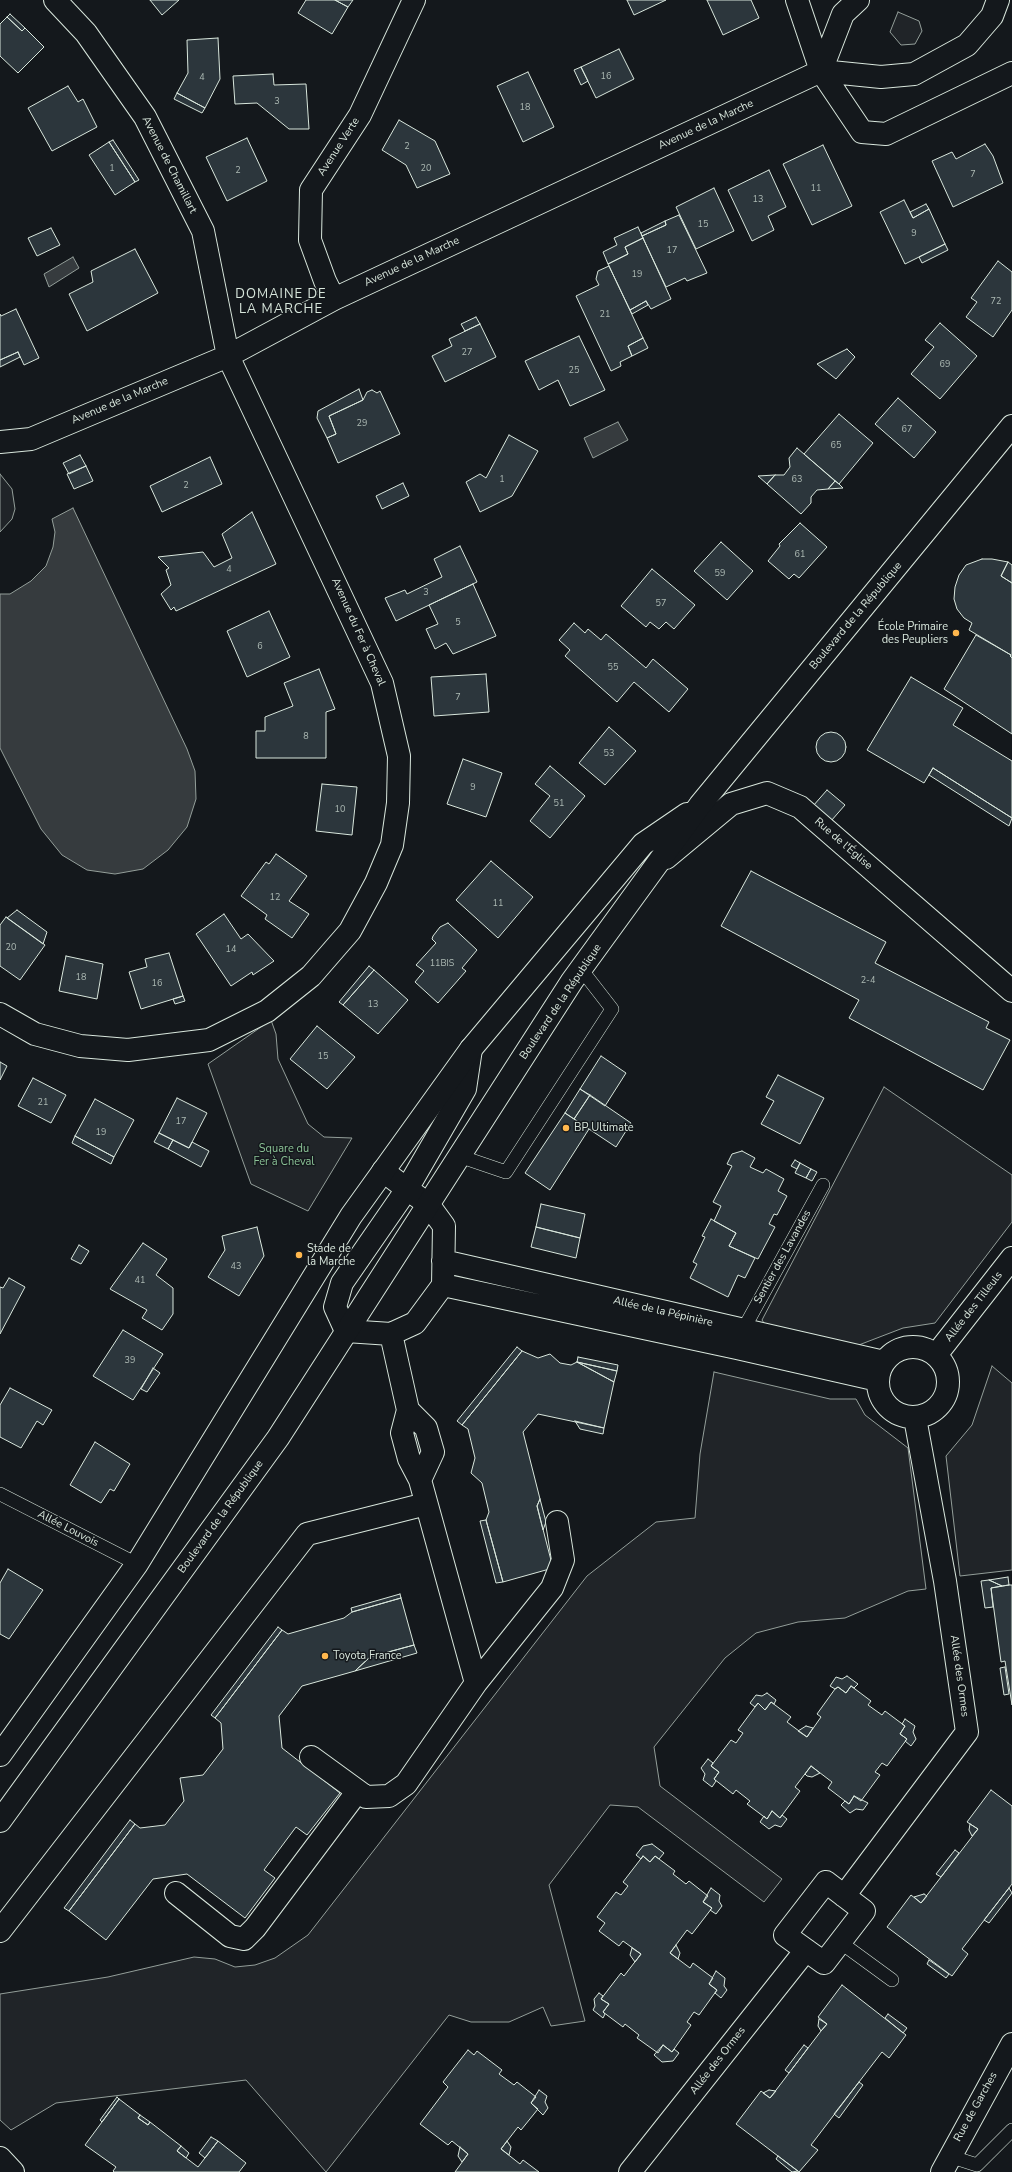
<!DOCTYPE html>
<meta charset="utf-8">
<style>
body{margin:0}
canvas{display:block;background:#14181c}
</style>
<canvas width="1012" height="2172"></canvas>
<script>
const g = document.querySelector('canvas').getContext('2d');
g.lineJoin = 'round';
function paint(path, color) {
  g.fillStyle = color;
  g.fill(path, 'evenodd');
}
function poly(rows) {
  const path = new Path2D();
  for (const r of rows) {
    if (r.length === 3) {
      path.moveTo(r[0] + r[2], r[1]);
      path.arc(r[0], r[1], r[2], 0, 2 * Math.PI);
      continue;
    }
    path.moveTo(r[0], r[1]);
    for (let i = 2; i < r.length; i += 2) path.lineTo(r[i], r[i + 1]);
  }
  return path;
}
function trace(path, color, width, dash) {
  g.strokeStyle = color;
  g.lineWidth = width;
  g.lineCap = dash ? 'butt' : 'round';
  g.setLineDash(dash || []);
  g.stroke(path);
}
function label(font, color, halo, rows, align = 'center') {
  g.font = font + ' "Nunito Sans",sans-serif';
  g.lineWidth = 3;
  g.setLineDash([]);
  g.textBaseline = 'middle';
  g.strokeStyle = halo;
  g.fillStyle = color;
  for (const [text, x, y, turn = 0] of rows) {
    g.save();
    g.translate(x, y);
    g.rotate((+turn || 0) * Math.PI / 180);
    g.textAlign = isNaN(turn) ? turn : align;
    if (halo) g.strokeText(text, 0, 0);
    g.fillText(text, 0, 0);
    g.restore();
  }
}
const green = poly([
 [898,12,919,21,922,31,915,44,901,45,890,32,898,12],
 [0,474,12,489,15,509,12,519,0,532,0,474],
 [271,1020,276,1034,278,1059,308,1124,324,1137,352,1138,308,1211,251,1184,208,1064,271,1020],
 [884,1087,1012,1175,1012,1222,935,1323,903,1328,851,1348,768,1329,762,1320,884,1087],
 [992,1366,1012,1383,1012,1570,960,1576,946,1456,972,1425,992,1366],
 [714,1372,830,1399,856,1399,865,1415,908,1448,926,1589,908,1591,845,1618,798,1622,756,1633,725,1658,654,1747,660,1786,782,1879,764,1902,638,1807,610,1805,549,1885,585,2021,551,2026,543,2007,509,2022,471,2022,449,2015,326,2172,246,2080,56,2103,11,2130,0,2120,0,1994,108,1977,194,1957,215,1959,235,1967,255,1965,275,1958,308,1935,587,1576,656,1522,695,1518,700,1454,714,1372]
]);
const water = poly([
 [73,257,79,268,49,287,44,274,73,257],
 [618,422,628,440,593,458,584,438,618,422],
 [73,508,187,749,195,771,196,799,187,827,168,850,143,869,115,874,87,870,62,855,41,829,0,748,0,594,10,594,31,581,46,566,53,547,55,532,52,519,73,508]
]);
const building = poly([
 [150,0,179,0,162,15,150,0],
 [306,0,335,0,348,7,332,34,298,13,306,0],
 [335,0,353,0,348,7,335,0],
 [627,0,666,0,634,15,627,0],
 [707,0,751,0,759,18,723,35,707,0],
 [10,14,25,28,22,31,7,17,10,14],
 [7,17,22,31,25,28,44,47,18,73,0,56,0,24,7,17],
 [218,38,220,79,205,108,177,93,188,73,187,40,218,38],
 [619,49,634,79,596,98,581,67,619,49],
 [581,67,588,81,581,85,574,70,581,67],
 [528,72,554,127,523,142,497,86,528,72],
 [273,74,274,85,306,84,309,129,289,129,257,103,235,104,233,76,273,74],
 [68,86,78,102,83,99,97,127,52,151,28,108,68,86],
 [177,93,205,108,202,113,174,99,177,93],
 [399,120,435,141,450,174,417,188,406,165,382,150,399,120],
 [247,138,267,181,227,201,206,157,247,138],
 [113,140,139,180,135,182,109,142,113,140],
 [109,142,135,182,115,195,89,155,109,142],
 [985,144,993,156,1003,183,953,207,932,161,952,152,956,159,985,144],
 [823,145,852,206,812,225,783,164,823,145],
 [769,170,786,207,768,216,774,230,752,241,728,190,769,170],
 [714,188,734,231,696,249,676,207,714,188],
 [904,200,913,218,929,209,945,244,905,264,880,212,904,200],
 [926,204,929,209,913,218,910,212,926,204],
 [679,215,707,273,687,281,685,278,666,287,642,236,666,225,665,221,679,215],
 [665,221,666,225,642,236,641,233,665,221],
 [638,227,643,238,625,247,628,254,608,264,603,252,617,245,614,238,638,227],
 [51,228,60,245,37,256,28,238,51,228],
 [643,238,671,299,651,309,646,301,630,310,608,264,628,254,625,247,643,238],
 [945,244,948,250,922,263,919,257,945,244],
 [135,249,158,293,87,331,69,294,93,282,91,271,135,249],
 [998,261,1012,272,1012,310,993,337,966,317,977,302,971,298,998,261],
 [609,266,643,338,628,346,632,356,620,362,621,366,611,371,576,296,599,285,596,279,598,271,609,266],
 [646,301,648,305,632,314,630,310,646,301],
 [16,309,39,358,24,365,18,352,0,360,0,314,1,316,16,309],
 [476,317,480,324,465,331,461,324,476,317],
 [940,323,977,356,940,399,911,374,934,347,925,340,940,323],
 [480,324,496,357,445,382,432,356,452,346,449,339,480,324],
 [579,336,605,390,570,406,558,380,539,390,525,361,579,336],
 [643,338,648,348,632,356,628,346,643,338],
 [847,349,855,357,836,379,817,364,847,349],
 [18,352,20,357,0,367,0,360,18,352],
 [359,389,363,400,329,416,336,434,327,438,317,418,318,411,359,389],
 [372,390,377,393,380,391,400,434,338,463,327,438,336,434,329,416,363,400,367,392,372,390],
 [898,398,936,432,914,458,875,424,898,398],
 [839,414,873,443,839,484,804,454,839,414],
 [509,435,538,451,512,496,480,512,466,482,480,474,486,478,509,435],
 [797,448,835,481,828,489,817,490,811,497,811,503,801,514,767,484,775,475,784,475,790,467,789,458,797,448],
 [80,455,86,466,69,474,63,463,80,455],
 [210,457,222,484,162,512,150,486,210,457],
 [86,466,93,481,74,489,67,474,86,466],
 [775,475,767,484,758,476,775,475],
 [835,481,839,484,843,488,828,489,835,481],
 [403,483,409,496,382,509,376,496,403,483],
 [252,512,276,564,176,611,174,607,171,610,161,594,171,585,166,570,169,568,158,557,203,552,214,567,232,558,222,534,252,512],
 [800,523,827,547,799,578,794,574,789,579,768,561,780,546,779,544,800,523],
 [721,542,753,571,727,600,694,571,721,542],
 [460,546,477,582,396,621,385,598,405,590,407,594,442,577,434,559,460,546],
 [982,559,992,559,1008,562,1001,576,1012,583,1012,658,1010,656,1011,655,969,630,972,623,964,618,957,609,954,599,955,587,959,575,966,565,982,559],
 [1008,562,1012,565,1012,583,1001,576,1008,562],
 [652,569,695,605,674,629,666,622,659,629,650,622,646,627,621,606,652,569],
 [473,584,496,636,453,654,446,643,435,649,426,629,438,624,429,605,473,584],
 [269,611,290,657,247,677,227,631,269,611],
 [574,623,585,633,588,629,601,640,606,634,646,668,653,659,688,689,669,712,634,682,617,702,565,656,570,650,559,640,574,623],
 [976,635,1011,655,1010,656,1012,658,1012,734,944,689,976,635],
 [319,669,335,709,326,712,326,758,256,758,256,731,265,731,265,717,293,706,284,683,319,669],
 [486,674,489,712,434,716,431,677,486,674],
 [911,677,963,708,953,725,1012,761,1012,818,933,768,924,783,867,750,911,677],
 [609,727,636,751,605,785,579,763,609,727],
 [831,747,15],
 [463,759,502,773,486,817,447,804,463,759],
 [550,766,585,796,550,838,530,821,550,796,535,784,550,766],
 [933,768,1012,818,1009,826,929,775,933,768],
 [322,784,357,787,352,835,316,831,322,784],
 [827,790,845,805,831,821,813,806,827,790],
 [276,854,307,876,289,901,309,914,292,938,265,919,267,915,241,896,266,862,269,864,276,854],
 [491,861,533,897,498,938,456,900,491,861],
 [751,871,886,942,875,963,989,1022,986,1028,1010,1040,983,1090,849,1018,859,1000,721,926,751,871],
 [17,910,47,932,43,944,7,918,17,910],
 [224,914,241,939,248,934,274,961,253,975,252,972,231,986,196,934,224,914],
 [6,917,45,945,20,980,0,966,0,925,6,917],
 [448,923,477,950,462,968,466,971,438,1003,415,982,424,971,416,965,436,943,432,939,433,936,440,927,448,923],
 [169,953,183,996,141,1009,129,972,147,967,145,959,169,953],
 [66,956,103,964,97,999,59,991,66,956],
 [369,966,374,970,343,1005,339,1002,369,966],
 [374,970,408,1000,378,1034,343,1005,374,970],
 [183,996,185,1001,175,1004,173,999,183,996],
 [317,1026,355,1057,327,1089,290,1059,317,1026],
 [601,1056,626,1073,605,1106,580,1089,601,1056],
 [0,1062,7,1066,0,1080,0,1062],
 [778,1075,824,1098,800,1144,761,1124,774,1101,766,1097,778,1075],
 [33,1078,66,1095,51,1123,18,1106,33,1078],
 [580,1089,590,1095,574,1119,565,1113,580,1089],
 [590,1095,631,1123,616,1147,574,1119,590,1095],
 [177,1098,207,1113,189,1148,159,1133,177,1098],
 [95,1099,134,1120,114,1157,75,1136,95,1099],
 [565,1113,589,1129,550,1190,525,1173,565,1113],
 [159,1133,173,1140,168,1149,154,1142,159,1133],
 [75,1136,114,1157,111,1164,72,1143,75,1136],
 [173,1140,189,1148,192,1142,209,1151,201,1167,168,1149,173,1140],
 [742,1151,755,1158,750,1167,763,1173,766,1169,784,1179,778,1191,787,1196,777,1215,774,1214,769,1224,775,1227,758,1259,729,1246,736,1233,714,1221,721,1206,713,1202,732,1166,727,1164,732,1154,742,1151],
 [795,1160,800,1163,797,1169,791,1166,795,1160],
 [800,1163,811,1169,806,1178,795,1173,800,1163],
 [811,1169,817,1172,812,1181,806,1178,811,1169],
 [541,1204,585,1214,580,1238,536,1227,541,1204],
 [711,1219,736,1233,729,1246,755,1258,745,1278,738,1275,728,1297,690,1278,697,1264,693,1262,705,1237,702,1236,711,1219],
 [257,1227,264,1256,239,1296,208,1277,225,1250,222,1236,257,1227],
 [536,1227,580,1238,576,1258,531,1247,536,1227],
 [143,1243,167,1259,156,1275,173,1288,173,1314,162,1330,142,1318,147,1310,110,1289,143,1243],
 [79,1245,89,1251,81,1264,71,1259,79,1245],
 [9,1278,25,1287,0,1334,0,1287,3,1288,9,1278],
 [123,1330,163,1354,133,1400,93,1376,123,1330],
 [517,1347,522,1351,462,1425,457,1421,517,1347],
 [522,1351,538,1358,550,1354,560,1363,571,1365,577,1362,614,1382,604,1428,538,1414,523,1432,540,1499,537,1506,553,1568,503,1582,486,1520,489,1512,482,1483,471,1473,475,1458,468,1429,462,1425,522,1351],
 [578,1357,618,1365,617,1371,577,1362,578,1357],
 [577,1362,617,1371,614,1382,577,1362],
 [153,1368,160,1373,147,1392,141,1389,153,1368],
 [10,1388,52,1410,43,1425,37,1421,21,1448,0,1437,0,1405,10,1388],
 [575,1421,604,1428,603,1434,580,1429,575,1421],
 [95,1442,130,1464,114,1491,110,1489,101,1503,70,1485,95,1442],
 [540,1499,546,1522,543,1530,537,1506,540,1499],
 [486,1520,503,1582,496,1583,480,1521,486,1520],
 [8,1569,43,1590,9,1639,0,1634,0,1583,8,1569],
 [1008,1577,1009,1585,1002,1586,989,1580,1008,1577],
 [989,1580,1002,1586,991,1588,993,1607,985,1608,981,1581,989,1580],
 [1009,1585,1012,1585,1012,1705,1005,1661,1001,1662,991,1588,1009,1585],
 [400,1594,401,1598,352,1612,351,1608,400,1594],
 [401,1598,414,1645,370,1657,355,1671,302,1686,279,1716,282,1748,340,1793,307,1835,296,1827,264,1870,275,1878,245,1918,187,1874,153,1879,106,1940,69,1911,135,1824,140,1828,165,1825,184,1801,180,1778,203,1775,223,1749,221,1723,215,1718,282,1630,288,1634,344,1618,352,1612,401,1598],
 [278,1627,282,1630,215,1718,211,1715,278,1627],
 [414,1645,417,1653,355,1671,370,1657,414,1645],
 [1005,1667,1009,1694,1004,1695,1000,1668,1005,1667],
 [847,1676,858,1684,854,1688,851,1686,846,1693,838,1687,835,1689,830,1686,836,1677,842,1679,847,1676],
 [851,1686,871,1701,868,1705,882,1715,885,1711,905,1726,900,1734,907,1739,887,1766,882,1763,875,1772,880,1775,861,1801,854,1796,849,1804,828,1788,832,1782,811,1766,795,1787,800,1791,780,1818,772,1811,767,1819,747,1804,750,1801,736,1790,733,1794,714,1779,719,1772,711,1766,731,1740,736,1743,743,1733,738,1730,758,1703,765,1710,771,1702,791,1717,787,1722,807,1737,821,1717,817,1714,835,1689,838,1687,846,1693,851,1686],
 [767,1693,776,1700,774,1704,771,1702,765,1710,758,1703,755,1707,750,1703,756,1695,762,1696,767,1693],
 [905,1719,915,1726,913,1732,916,1739,911,1746,905,1741,907,1739,900,1734,905,1726,902,1724,905,1719],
 [806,1726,813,1728,807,1737,798,1731,806,1726],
 [708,1759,713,1763,711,1766,719,1772,714,1779,716,1781,712,1787,703,1780,705,1774,701,1768,708,1759],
 [811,1766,820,1773,812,1777,807,1776,805,1774,811,1766],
 [991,1790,1012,1806,1012,1884,962,1949,968,1954,952,1976,887,1927,911,1895,921,1903,978,1829,967,1822,991,1790],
 [854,1796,868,1803,863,1810,856,1809,850,1813,841,1805,845,1801,849,1804,854,1796],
 [772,1811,780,1818,782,1815,787,1819,781,1827,775,1825,769,1829,760,1822,764,1816,767,1819,772,1811],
 [130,1820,135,1824,69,1911,64,1908,130,1820],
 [970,1824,978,1829,972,1836,969,1830,970,1824],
 [652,1844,664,1853,659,1859,655,1856,650,1862,643,1856,641,1859,636,1855,643,1846,652,1844],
 [955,1850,959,1853,941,1877,936,1874,955,1850],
 [643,1856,650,1862,655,1856,675,1871,673,1874,686,1884,689,1881,708,1896,703,1902,712,1908,692,1934,687,1930,670,1953,690,1968,693,1963,713,1978,709,1984,717,1990,699,2015,694,2012,687,2022,691,2025,672,2052,663,2045,658,2053,637,2038,639,2035,625,2024,623,2027,603,2012,609,2004,601,1999,621,1973,624,1976,641,1954,623,1941,619,1946,599,1931,605,1923,597,1917,616,1892,621,1895,628,1886,623,1882,643,1856],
 [711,1888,720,1895,719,1901,722,1906,716,1914,710,1910,712,1908,703,1902,711,1888],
 [1009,1888,1012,1893,989,1923,984,1920,1009,1888],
 [924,1894,927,1896,921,1903,914,1897,924,1894],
 [676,1945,680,1953,678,1959,670,1953,676,1945],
 [632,1948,641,1954,635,1962,630,1955,632,1948],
 [929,1960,949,1974,946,1978,927,1964,929,1960],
 [716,1971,725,1978,724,1986,727,1990,721,1998,715,1993,717,1990,709,1984,716,1971],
 [842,1985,906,2035,889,2058,882,2052,859,2082,811,2145,818,2150,799,2172,736,2124,761,2091,770,2098,821,2031,827,2024,818,2017,842,1985],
 [599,1993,603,1996,601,1999,609,2004,603,2012,605,2014,603,2018,593,2010,595,2006,594,1999,599,1993],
 [888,2014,907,2028,903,2033,885,2018,888,2014],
 [819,2019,827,2024,821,2031,818,2026,819,2019],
 [663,2045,672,2052,674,2049,679,2053,673,2061,662,2062,654,2055,663,2045],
 [804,2045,808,2048,789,2073,785,2070,804,2045],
 [468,2050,474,2055,477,2051,502,2070,499,2074,514,2085,517,2082,536,2097,531,2103,538,2109,521,2130,518,2127,501,2149,520,2164,523,2160,539,2172,455,2172,468,2154,452,2141,448,2145,420,2124,448,2087,443,2082,468,2050],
 [859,2082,863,2085,839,2118,834,2114,859,2082],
 [539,2090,547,2096,545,2102,548,2108,543,2115,531,2103,539,2090],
 [769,2090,776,2091,770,2098,763,2093,769,2090],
 [117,2097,119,2099,102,2122,100,2120,117,2097],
 [119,2099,140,2115,138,2118,148,2125,150,2122,181,2146,177,2151,198,2167,218,2141,246,2163,239,2172,114,2172,113,2171,116,2167,85,2145,119,2099],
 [140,2115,150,2122,148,2125,138,2118,140,2115],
 [211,2137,218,2141,205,2158,199,2153,211,2137],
 [507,2141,511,2147,509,2155,501,2149,507,2141],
 [181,2146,189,2153,186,2158,177,2151,181,2146],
 [460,2147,468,2154,462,2162,458,2156,460,2147],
 [778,2156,798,2171,792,2172,776,2159,778,2156]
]);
const lane = poly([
 [459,1156,506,1172,612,1009,581,969],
 [743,1330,823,1185],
 [0,1494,137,1564],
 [840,1942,892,1980],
 [949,2156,977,2165,1012,2130]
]);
const street = poly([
 [797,0,821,71,862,132,886,134,1012,73],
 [821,71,843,14,858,0],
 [334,299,325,281,310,240,311,190,360,115,414,0],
 [0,442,31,439,228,356,334,299,821,71,881,77,914,74,967,45,992,16,998,0],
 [666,858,731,804,767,793,800,807,1012,991],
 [0,1014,35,1034,80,1046,128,1050,209,1040,267,1011,311,976,350,931,376,883,392,845,398,803,399,756,382,683,228,356,203,231,145,117,86,33,55,0],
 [383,1171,407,1189,428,1204,444,1226,443,1285,415,1323,391,1334,346,1331,335,1307,342,1283,407,1189,465,1089,471,1049],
 [443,1261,884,1362],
 [443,1285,737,1348,878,1380],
 [913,1382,35],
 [936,1355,1012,1258],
 [408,1410,426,1428,433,1452,420,1480],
 [476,1683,552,1588,563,1560,557,1522],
 [311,1757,366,1797,389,1796,406,1784,476,1683,420,1480,409,1459,402,1433,408,1410,391,1334],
 [826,1882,864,1911,824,1963,785,1935,826,1882],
 [176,1893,230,1936,244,1939,255,1928,357,1792],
 [844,1896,967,1732,945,1581,915,1418],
 [0,1931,307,1534,426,1504],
 [630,2172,806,1950],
 [942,2172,1012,2044]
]);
const secondary = poly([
 [0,2158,13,2172]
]);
const primary = poly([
 [0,1755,137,1564,351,1216,471,1049,643,844,687,814],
 [0,1821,278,1438,572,981,700,805,1012,426]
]);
const markers = [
 [956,633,4,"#ffb74d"],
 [566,1128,4,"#ffb74d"],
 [299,1255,4,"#ffb74d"],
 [325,1656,4,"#ffb74d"]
];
const numberNames = [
 ["16",606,77],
 ["4",202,78],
 ["3",277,102],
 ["18",525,108],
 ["2",407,147],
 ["1",112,169],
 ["20",426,169],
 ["2",238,171],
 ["7",973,175],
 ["11",816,189],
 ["13",758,200],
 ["15",703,225],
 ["9",914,234],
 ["17",672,251],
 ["19",637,275],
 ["72",996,302],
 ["21",605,315],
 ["27",467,353],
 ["69",945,365],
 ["25",574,371],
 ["29",362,424],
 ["67",907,430],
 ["65",836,446],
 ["1",502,480],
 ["63",797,480],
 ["2",186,486],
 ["61",800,555],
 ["4",229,570],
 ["59",720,574],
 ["3",426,593],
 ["57",661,604],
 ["5",458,623],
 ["6",260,647],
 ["55",613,668],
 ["7",458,698],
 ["8",306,737],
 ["53",609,754],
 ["9",473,788],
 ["51",559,804],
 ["10",340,810],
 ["12",275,898],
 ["11",498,904],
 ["20",11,948],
 ["14",231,950],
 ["11BIS",442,964],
 ["18",81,978],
 ["2-4",868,981],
 ["16",157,984],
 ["13",373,1005],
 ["15",323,1057],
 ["21",43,1103],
 ["17",181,1122],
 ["19",101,1133],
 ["43",236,1267],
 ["41",140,1281],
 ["39",130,1361]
];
const streetNames = [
 ["Avenue de la Marche",706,125,-25],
 ["Avenue Verte",339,147,-57],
 ["Avenue de Chamillart",169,165,63],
 ["Avenue de la Marche",412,262,-25],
 ["Avenue de la Marche",120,401,-23],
 ["Boulevard de la République",856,616,-50],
 ["Avenue du Fer à Cheval",358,632,66],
 ["Rue de l'Église",843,844,41],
 ["Boulevard de la République",561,1002,-56],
 ["Sentier des Lavandes",783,1257,-61],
 ["Allée des Tilleuls",974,1307,-52],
 ["Allée de la Pépinière",663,1312,13],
 ["Boulevard de la République",221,1517,-54],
 ["Allée Louvois",68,1529,27],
 ["Allée des Ormes",959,1676,82],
 ["Allée des Ormes",718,2061,-52],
 ["Rue de Garches",976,2107,-61]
];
const poiNames = [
 ["École Primaire",948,627,"right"],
 ["des Peupliers",948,640,"right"],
 ["BP Ultimate",574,1128],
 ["Stade de",307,1249],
 ["la Marche",307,1262],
 ["Toyota France",333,1656]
];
const parkNames = [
 ["Square du",284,1149],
 ["Fer à Cheval",284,1162]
];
const quarterNames = [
 ["DOMAINE DE",281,295],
 ["LA MARCHE",281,310]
];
paint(green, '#202428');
trace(green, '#939e99', 1);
paint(water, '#363b3e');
trace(water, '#939e99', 1);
paint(building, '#2c363c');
trace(building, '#d8e6dc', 1);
trace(lane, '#d8e6dc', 14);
trace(street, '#d8e6dc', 24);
trace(secondary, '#d8e6dc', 24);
trace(primary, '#d8e6dc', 24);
trace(lane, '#14181c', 13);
trace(street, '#14181c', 22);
trace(secondary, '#14181c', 22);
trace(primary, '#14181c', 22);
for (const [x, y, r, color] of markers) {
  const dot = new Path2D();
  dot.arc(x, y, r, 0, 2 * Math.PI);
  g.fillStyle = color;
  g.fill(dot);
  trace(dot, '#14181c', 1.5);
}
label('9px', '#adbab4', null, numberNames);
label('11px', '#d8e6dc', '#14181c', streetNames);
label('11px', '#d8e6dc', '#14181c', poiNames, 'left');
label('11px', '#8ac095', '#14181c', parkNames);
g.letterSpacing = '1px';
label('13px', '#d8e6dc', '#14181c', quarterNames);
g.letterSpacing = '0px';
</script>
